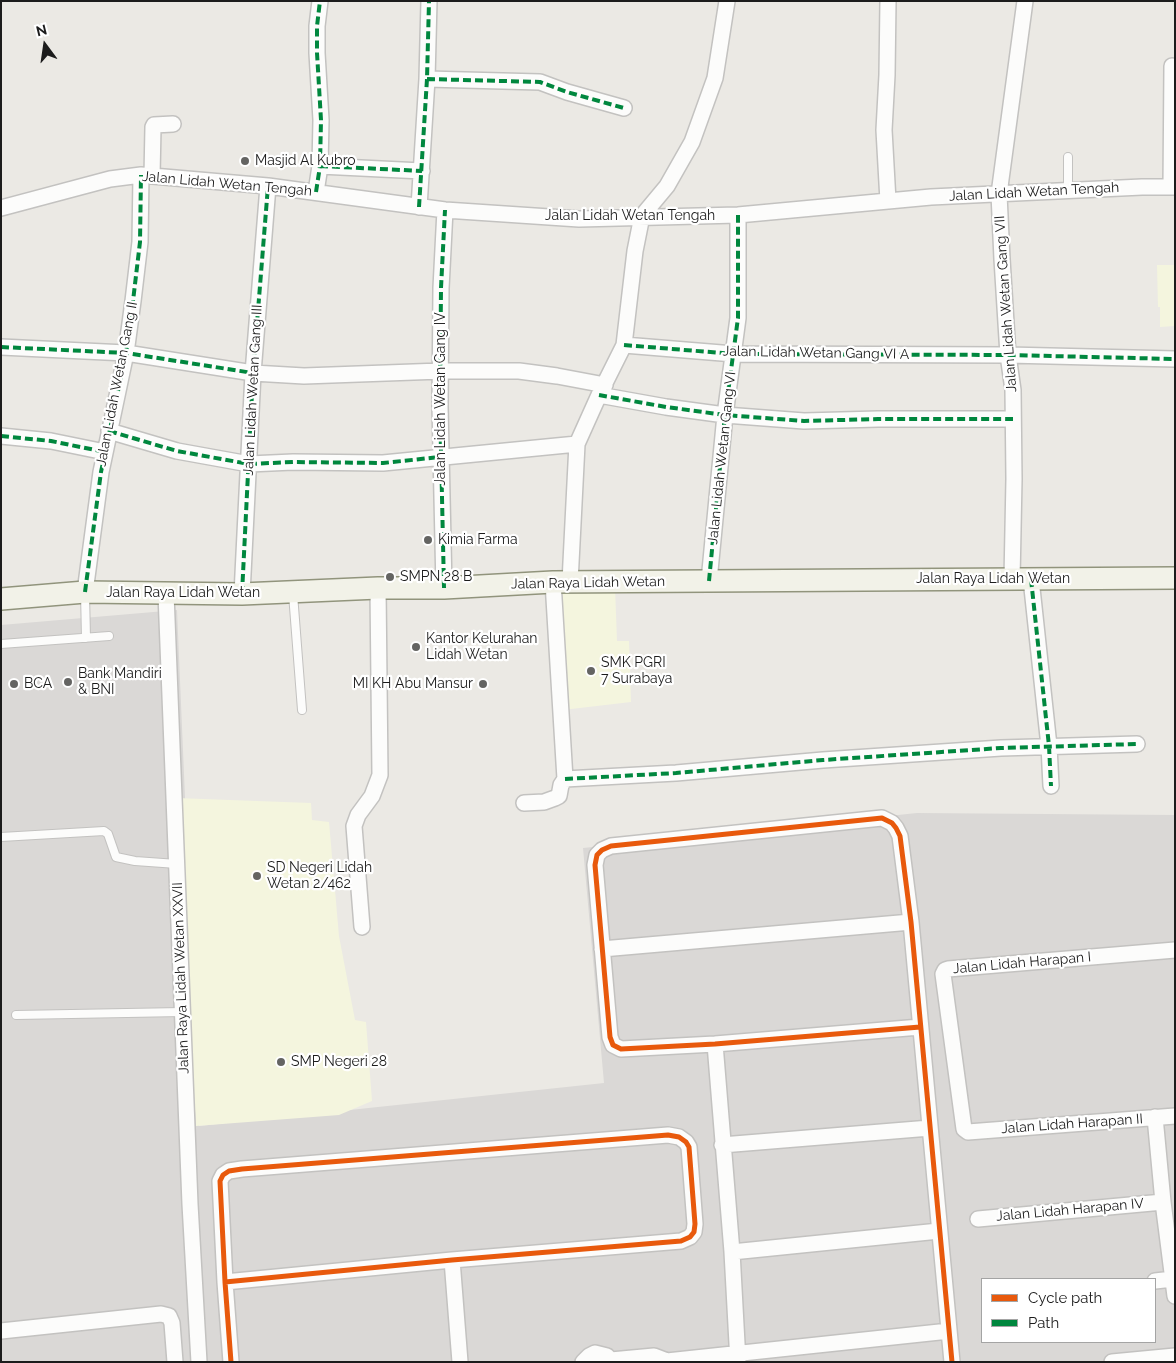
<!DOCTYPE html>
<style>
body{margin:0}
#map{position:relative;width:1176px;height:1363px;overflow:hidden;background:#ebe9e4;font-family:Raleway,sans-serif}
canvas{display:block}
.frame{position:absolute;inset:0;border:2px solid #1c1c1c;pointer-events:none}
.legend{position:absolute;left:981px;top:1278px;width:175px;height:65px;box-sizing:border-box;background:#fff;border:1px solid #a4a4a4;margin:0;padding:6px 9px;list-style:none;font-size:15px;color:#1c1c1c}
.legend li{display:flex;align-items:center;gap:10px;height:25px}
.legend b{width:25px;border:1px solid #a4a4a4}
.north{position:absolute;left:20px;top:20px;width:50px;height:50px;-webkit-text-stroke:4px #fff;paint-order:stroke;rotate:346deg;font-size:14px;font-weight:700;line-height:20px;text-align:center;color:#1c1c1c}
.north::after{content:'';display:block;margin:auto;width:18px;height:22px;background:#1c1c1c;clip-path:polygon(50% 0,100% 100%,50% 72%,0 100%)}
</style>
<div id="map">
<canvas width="1176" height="1363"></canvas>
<div class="frame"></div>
<ul class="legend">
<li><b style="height:6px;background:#e8590c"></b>Cycle path</li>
<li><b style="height:6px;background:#00873e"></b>Path</li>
</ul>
<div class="north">N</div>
</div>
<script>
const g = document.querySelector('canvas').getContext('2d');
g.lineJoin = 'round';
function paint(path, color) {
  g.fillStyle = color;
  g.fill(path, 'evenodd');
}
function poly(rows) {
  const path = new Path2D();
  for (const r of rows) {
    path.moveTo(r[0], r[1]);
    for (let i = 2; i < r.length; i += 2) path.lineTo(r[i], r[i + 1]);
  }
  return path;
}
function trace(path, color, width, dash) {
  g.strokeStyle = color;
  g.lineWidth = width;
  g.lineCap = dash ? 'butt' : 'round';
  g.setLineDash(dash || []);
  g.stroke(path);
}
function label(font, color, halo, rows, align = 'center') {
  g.font = font + ' Raleway,sans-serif';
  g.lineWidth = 4.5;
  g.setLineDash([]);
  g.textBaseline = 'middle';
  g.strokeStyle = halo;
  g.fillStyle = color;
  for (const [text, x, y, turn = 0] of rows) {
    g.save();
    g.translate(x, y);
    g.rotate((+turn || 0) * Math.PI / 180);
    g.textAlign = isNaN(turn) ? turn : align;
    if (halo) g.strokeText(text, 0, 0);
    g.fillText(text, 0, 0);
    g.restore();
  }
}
const residential = poly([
 [177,610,199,1126,604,1083,583,848,917,813,1175,815,1175,1362,1,1362,1,625],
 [982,1279,1155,1279,1155,1342,982,1342]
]);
const education = poly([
 [1157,265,1175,265,1175,326,1160,327,1160,307,1158,307],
 [615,587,617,641,629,641,631,702,554,711,546,590],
 [176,798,311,803,312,820,329,822,339,936,355,1020,366,1022,372,1101,339,1115,196,1126]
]);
const lane = poly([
 [1068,190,1068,157],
 [85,593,86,638],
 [293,594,302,710],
 [1,644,109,636],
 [1,837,104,831,108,834,116,857,135,861,177,864],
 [16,1015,182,1012]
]);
const street = poly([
 [888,1,887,75,884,130,888,201],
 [427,79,540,82,567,92,624,108],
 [320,166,422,171],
 [152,176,153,127,154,125,173,124],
 [1171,187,1172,66],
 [316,192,320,166,321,120,317,53,317,26,320,1],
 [419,207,427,79,429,1],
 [1,208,110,179,141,175,268,186,445,210,579,219,738,215,931,197,1142,187,1175,187],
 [624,345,734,354,1008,355,1175,359],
 [1,347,126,353,253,373,304,376,441,371,519,371,557,376,605,385],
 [599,395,666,407,725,415,804,421,878,419,1013,419],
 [109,431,177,451,249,464,293,462,383,463,577,444],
 [1,436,51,441,105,452],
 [1012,579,1014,479,1013,390,1008,355,1002,259,999,194,1025,1],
 [1031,579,1049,746,1051,786],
 [709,581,725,415,738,318,738,215],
 [570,582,577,444,599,395,624,345,635,251,642,216,667,186,692,142,715,78,727,1],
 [444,588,440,406,441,288,445,210],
 [85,592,101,472,126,353,133,301,140,242,141,175],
 [166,594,190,1204,199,1362],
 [242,594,253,373,268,186],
 [565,779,676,773,823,760,1001,748,1137,744],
 [524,803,544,802,555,798,559,796,561,785,565,779,553,582],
 [362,927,354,826,358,815,372,796,380,775,378,588],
 [602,949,911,922],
 [1175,950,948,969,945,970,943,974,964,1129,968,1132,1175,1116],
 [920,1027,715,1044,621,1049,613,1045,610,1037,595,865,597,855,602,850,611,846,882,818,892,823,896,828,900,836,911,922,952,1362],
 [715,1044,732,1252,738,1362],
 [1155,1117,1163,1202,1175,1296],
 [722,1145,930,1128],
 [978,1219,1163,1202],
 [732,1252,939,1231],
 [452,1260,460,1362],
 [1155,1281,1173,1279],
 [225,1282,452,1260,681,1241,690,1237,694,1232,695,1224,689,1147,686,1142,679,1137,668,1135,242,1169,229,1171,223,1175,220,1181,225,1282,231,1362],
 [1,1331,161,1314,169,1316,172,1323,175,1362],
 [611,1360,654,1356,667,1361,949,1331],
 [583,1362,589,1356,595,1353,607,1356,611,1362],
 [1112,1362,1175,1356]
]);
const secondary = poly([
 [1,599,85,592,242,594,378,588,444,588,553,582,1175,578]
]);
const quiet = poly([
 [427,79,540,82,567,92,624,108],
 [320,166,422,171],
 [316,192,320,166,321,120,317,53,317,26,320,1],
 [419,207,427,79,429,1],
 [624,345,734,354,1008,355,1175,359],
 [1,347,126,353,253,373],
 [599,395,666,407,725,415,804,421,878,419,1013,419],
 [109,431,177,451,249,464,293,462,383,463,440,457],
 [1,436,51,441,105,452],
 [1031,579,1049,746,1051,786],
 [709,581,725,415,738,318,738,215],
 [444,588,440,406,441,288,445,210],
 [85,592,101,472,126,353,133,301,140,242,141,175],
 [242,594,253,373,268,186],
 [565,779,676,773,823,760,1001,748,1137,744]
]);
const cycleway = poly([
 [920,1027,715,1044,621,1049,613,1045,610,1037,595,865,597,855,602,850,611,846,882,818,892,823,896,828,900,836,911,922,952,1362],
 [225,1282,452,1260,681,1241,690,1237,694,1232,695,1224,689,1147,686,1142,679,1137,668,1135,242,1169,229,1171,223,1175,220,1181,225,1282,231,1362]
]);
const markers = [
 [245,161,5,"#646462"],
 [428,540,5,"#646462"],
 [390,577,5,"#646462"],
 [416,647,5,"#646462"],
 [591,671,5,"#646462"],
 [68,682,5,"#646462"],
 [14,684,5,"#646462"],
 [483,684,5,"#646462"],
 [257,876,5,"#646462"],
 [281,1062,5,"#646462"]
];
const poiNames = [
 ["Masjid Al Kubro",255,161],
 ["Kimia Farma",438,540],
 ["SMPN 28 B",400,577],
 ["Kantor Kelurahan",426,639],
 ["Lidah Wetan",426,655],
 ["SMK PGRI",601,663],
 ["7 Surabaya",601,679],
 ["Bank Mandiri",78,674],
 ["& BNI",78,690],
 ["BCA",24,684],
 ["MI KH Abu Mansur",473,684,"right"],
 ["SD Negeri Lidah",267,868],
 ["Wetan 2/462",267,884],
 ["SMP Negeri 28",291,1062]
];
const streetNames = [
 ["Jalan Lidah Wetan Tengah",227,184,5],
 ["Jalan Lidah Wetan Tengah",1034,192,-3],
 ["Jalan Lidah Wetan Tengah",630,216],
 ["Jalan Lidah Wetan Gang VII",1006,304,-94],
 ["Jalan Lidah Wetan Gang VI A",816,353,1],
 ["Jalan Lidah Wetan Gang II",117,384,-79],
 ["Jalan Lidah Wetan Gang III",253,390,-87],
 ["Jalan Lidah Wetan Gang IV",441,399,-90],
 ["Jalan Lidah Wetan Gang VI",722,458,-84],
 ["Jalan Raya Lidah Wetan",993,579],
 ["Jalan Raya Lidah Wetan",588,583,-1],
 ["Jalan Raya Lidah Wetan",183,593],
 ["Jalan Lidah Harapan I",1022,963,-5],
 ["Jalan Raya Lidah Wetan XXVII",181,978,-92],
 ["Jalan Lidah Harapan II",1072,1124,-4],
 ["Jalan Lidah Harapan IV",1070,1210,-5]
];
paint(residential, '#dad8d6');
paint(education, '#f4f5de');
trace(lane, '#c3c2c0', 10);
trace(street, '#c3c2c0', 18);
trace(secondary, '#91947c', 24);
trace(lane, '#fcfcfb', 8);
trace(street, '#fcfcfb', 15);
trace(secondary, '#f2f2e8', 21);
trace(quiet, '#00873e', 4, [8, 4]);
trace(cycleway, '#e8590c', 5);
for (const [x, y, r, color] of markers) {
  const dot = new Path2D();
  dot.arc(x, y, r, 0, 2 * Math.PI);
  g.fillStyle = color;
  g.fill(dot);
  trace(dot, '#fff', 2);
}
label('14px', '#1c1c1c', '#fff', poiNames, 'left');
label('14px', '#1c1c1c', '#fff', streetNames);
</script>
